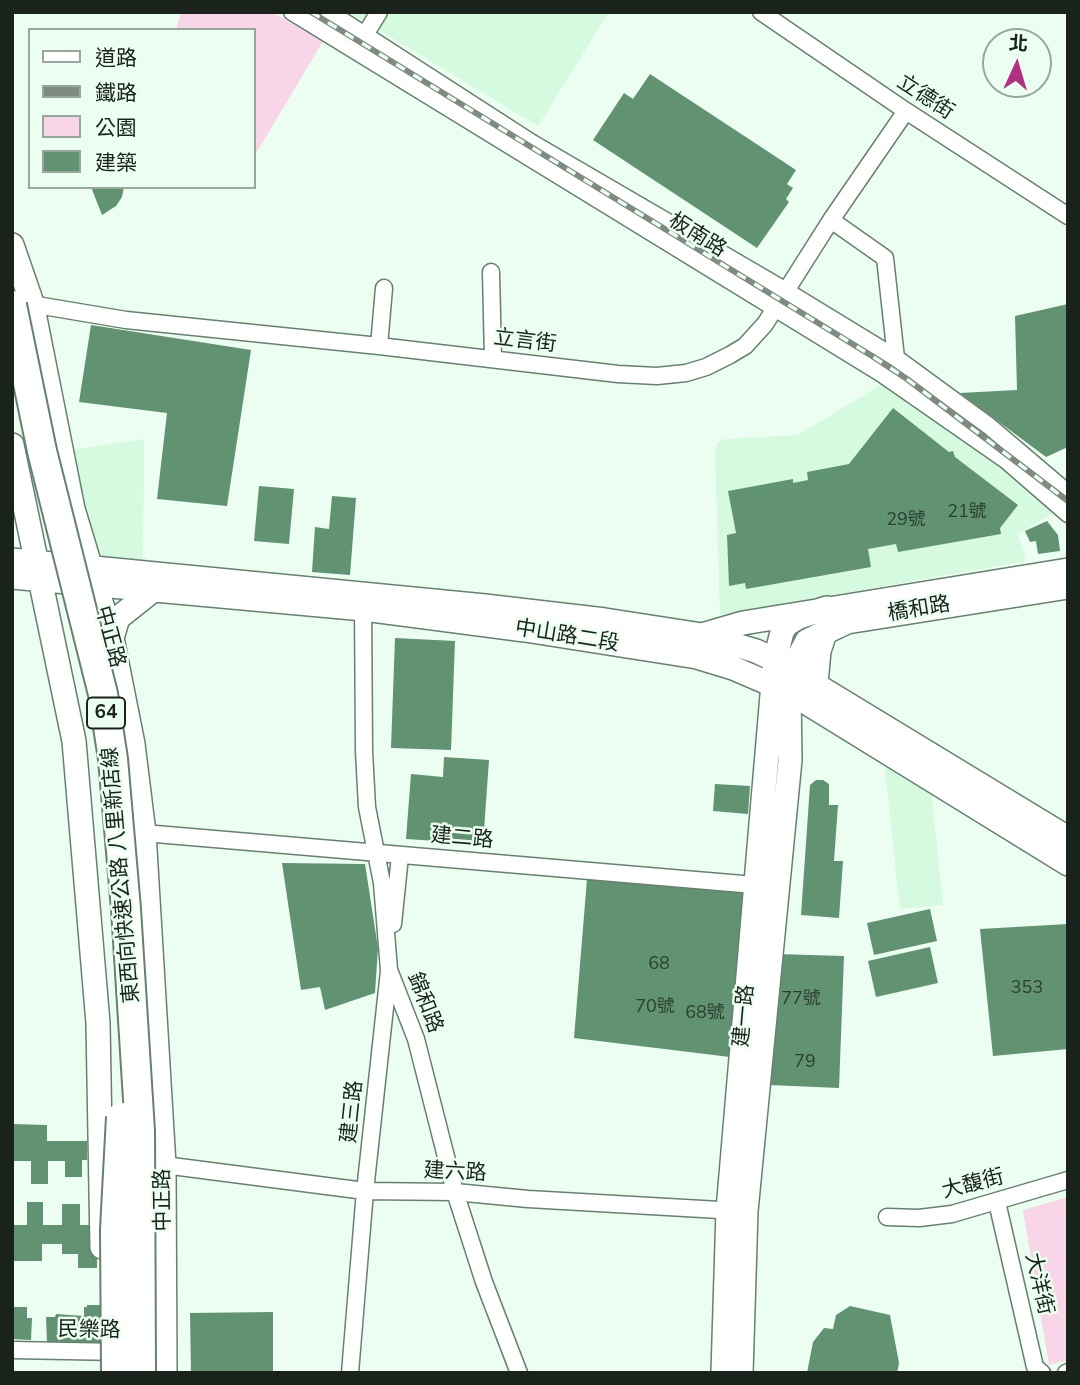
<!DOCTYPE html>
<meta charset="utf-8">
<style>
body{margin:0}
#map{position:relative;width:1080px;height:1385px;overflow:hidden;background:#ecfef1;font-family:"Nunito Sans","Noto Sans TC",sans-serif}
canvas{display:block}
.frame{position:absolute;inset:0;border:14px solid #19231c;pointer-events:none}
.legend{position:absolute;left:28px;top:28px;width:228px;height:161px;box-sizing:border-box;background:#ecfef1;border:2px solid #98a69c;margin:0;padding:9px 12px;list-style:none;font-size:21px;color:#19231c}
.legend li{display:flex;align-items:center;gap:14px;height:35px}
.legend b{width:35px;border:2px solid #98a69c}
.north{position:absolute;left:982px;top:28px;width:70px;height:70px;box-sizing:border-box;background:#ecfef1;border:2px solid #98a69c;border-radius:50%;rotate:4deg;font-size:19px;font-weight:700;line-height:28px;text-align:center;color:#19231c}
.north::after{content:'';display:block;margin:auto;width:24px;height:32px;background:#af3180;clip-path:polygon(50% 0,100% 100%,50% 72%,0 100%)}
</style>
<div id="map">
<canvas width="1080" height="1385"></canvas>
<div class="frame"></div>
<ul class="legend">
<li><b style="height:9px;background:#fff"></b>道路</li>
<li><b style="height:9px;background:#7d8b81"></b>鐵路</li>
<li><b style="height:19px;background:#f8d6e7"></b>公園</li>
<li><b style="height:19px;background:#619271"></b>建築</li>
</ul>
<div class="north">北</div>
</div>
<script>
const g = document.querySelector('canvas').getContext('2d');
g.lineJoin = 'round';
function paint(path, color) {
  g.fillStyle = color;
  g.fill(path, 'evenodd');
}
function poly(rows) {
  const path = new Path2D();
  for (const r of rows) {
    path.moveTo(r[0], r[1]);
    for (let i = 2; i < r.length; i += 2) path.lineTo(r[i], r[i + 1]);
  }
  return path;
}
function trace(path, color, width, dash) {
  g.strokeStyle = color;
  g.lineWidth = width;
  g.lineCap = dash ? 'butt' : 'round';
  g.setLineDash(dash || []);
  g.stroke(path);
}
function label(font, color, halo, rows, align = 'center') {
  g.font = font + ' "Nunito Sans","Noto Sans TC",sans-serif';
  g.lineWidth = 5;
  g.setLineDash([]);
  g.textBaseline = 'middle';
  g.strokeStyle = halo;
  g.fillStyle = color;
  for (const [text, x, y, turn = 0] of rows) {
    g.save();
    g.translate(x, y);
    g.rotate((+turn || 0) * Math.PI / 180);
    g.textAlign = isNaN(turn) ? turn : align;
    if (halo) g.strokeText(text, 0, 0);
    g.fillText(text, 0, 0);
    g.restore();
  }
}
const built = poly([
 [349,12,609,12,538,126],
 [884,383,952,430,1035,494,1053,513,1018,534,1026,561,720,615,715,454,717,443,725,439,798,435],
 [144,439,143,568,107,561,83,529,70,450],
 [884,761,931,789,943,905,900,909]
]);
const green = poly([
 [181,12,272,12,323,41,254,157,254,30,176,30],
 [1068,1197,1068,1360,1049,1365,1023,1210]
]);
const building = poly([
 [650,74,796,170,787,184,793,188,786,199,789,202,757,248,593,140,624,93,633,99],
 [91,187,124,187,122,197,116,206,102,215],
 [1068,304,1068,447,1046,457,960,393,1017,390,1015,316],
 [91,325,251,350,227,506,157,499,167,413,79,402],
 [893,408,949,452,953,451,955,457,1018,505,1000,528,1001,534,898,552,896,544,868,549,871,567,746,589,745,583,729,586,727,535,736,533,728,491,793,479,793,483,808,480,807,472,849,464],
 [259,486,294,489,289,544,254,541],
 [332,496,356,498,350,575,312,572,315,527,329,529],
 [1047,521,1058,535,1060,551,1038,554,1036,541,1030,542,1025,531],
 [395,638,455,641,451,750,391,748],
 [444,757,489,760,483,844,406,839,411,774,443,777],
 [816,780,823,780,829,784,829,805,838,805,834,861,843,861,839,918,801,915,810,785],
 [715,784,750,786,748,814,713,811],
 [282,863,365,864,378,948,375,993,325,1010,320,987,301,990],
 [587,879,746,891,730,1057,574,1038],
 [930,909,937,941,874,955,867,923],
 [1068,924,1068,1049,993,1056,980,929],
 [930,947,938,983,876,997,868,961],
 [776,954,844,956,839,1088,769,1085],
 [12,1124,47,1125,47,1141,87,1141,87,1160,82,1160,82,1177,65,1177,65,1161,48,1161,48,1184,31,1184,31,1161,12,1161],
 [27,1202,43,1202,43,1225,62,1225,62,1204,80,1204,80,1225,97,1225,97,1268,78,1268,78,1254,62,1254,62,1244,42,1244,42,1261,12,1261,12,1225,27,1225],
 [87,1305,100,1305,101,1309,109,1308,109,1334,100,1343,47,1343,46,1317,55,1317,56,1314,84,1316,84,1307,87,1307],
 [850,1306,890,1315,899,1363,897,1373,807,1373,813,1342,824,1328,833,1329,836,1315],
 [12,1307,27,1307,27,1318,32,1318,31,1340,12,1339],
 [273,1312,273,1372,191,1373,190,1313]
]);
const street = poly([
 [292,12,882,374,1007,461,1068,514],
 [329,12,532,143,786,291,896,358,989,426,1068,493],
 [761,12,906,111,1068,216],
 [360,43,379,12],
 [831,220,885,258,896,358],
 [491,272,493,359],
 [25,303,126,320,379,346,618,374,657,376,686,373,706,367,730,355,745,346,765,324,831,220,906,111],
 [379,346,384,288],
 [363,600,364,751,367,807,382,883,389,970,416,1039,455,1192,484,1282,519,1373],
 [144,833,766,886],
 [393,924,400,856],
 [164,1165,365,1191,455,1192,528,1199,737,1211],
 [997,1202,1035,1367,1042,1373],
 [887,1217,919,1218,952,1214,1068,1180],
 [12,1350,121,1352],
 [350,1373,365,1191,389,971],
 [1066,1373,1068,1372]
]);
const secondary = poly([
 [12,245,32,303,73,509,112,638,133,744,144,833,164,1165,165,1373],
 [12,445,74,741,98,1023,102,1247],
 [12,560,485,606,605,620,702,635,756,651,775,660,1068,838],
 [12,577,364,609,525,630,697,657,733,668,789,692,1068,864],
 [702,635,743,623,1068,570],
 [112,638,118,618,152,591],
 [816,683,819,651,826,630],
 [723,1373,728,1210,775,660,782,632,786,625,799,617,827,608],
 [741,1373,746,1211,790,760,789,692,792,669,807,641,847,622,1068,587]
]);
const rail = poly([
 [311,12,872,356,907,379,1068,501]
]);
const highwayBridge = poly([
 [12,305,42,451,103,694,113,759,126,909,140,1131,141,1373],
 [116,1373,115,1229,121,1117]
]);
const numberNames = [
 ["21號",967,513],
 ["29號",906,521],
 ["68",659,965],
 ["353",1027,989],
 ["77號",801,1000],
 ["70號",655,1008],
 ["68號",705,1014],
 ["79",805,1063]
];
const shields = [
 [106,713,38]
];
const shieldNames = [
 ["64",106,713]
];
const streetNames = [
 ["立德街",925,98,33],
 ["板南路",697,236,32],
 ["立言街",525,342,7],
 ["橋和路",919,610,-9],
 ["中正路",109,637,75],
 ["中山路二段",567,637,9],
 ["建二路",462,839,5],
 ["東西向快速公路 八里新店線",122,875,-95],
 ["錦和路",424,1003,69],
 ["建一路",745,1016,-85],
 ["建三路",353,1112,-84],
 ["建六路",455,1173,3],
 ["大馥街",973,1185,-14],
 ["中正路",164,1200,-91],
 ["大洋街",1038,1284,77],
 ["民樂路",89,1331,1]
];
paint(built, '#d5fadf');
paint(green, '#f8d6e7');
paint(building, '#619271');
trace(street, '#66816e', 19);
trace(secondary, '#66816e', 26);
trace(street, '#fff', 16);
trace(secondary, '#fff', 23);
trace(rail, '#7d8b81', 6);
trace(rail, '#ecfef1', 3.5, [10]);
trace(highwayBridge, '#66816e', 32, []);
trace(highwayBridge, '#fff', 28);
label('18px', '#2b3f31', null, numberNames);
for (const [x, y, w] of shields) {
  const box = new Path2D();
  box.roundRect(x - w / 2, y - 15.5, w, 31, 5);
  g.fillStyle = '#ecfef1';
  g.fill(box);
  trace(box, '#19231c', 2);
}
label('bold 19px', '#19231c', null, shieldNames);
label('21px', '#19231c', '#ecfef1', streetNames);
</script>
